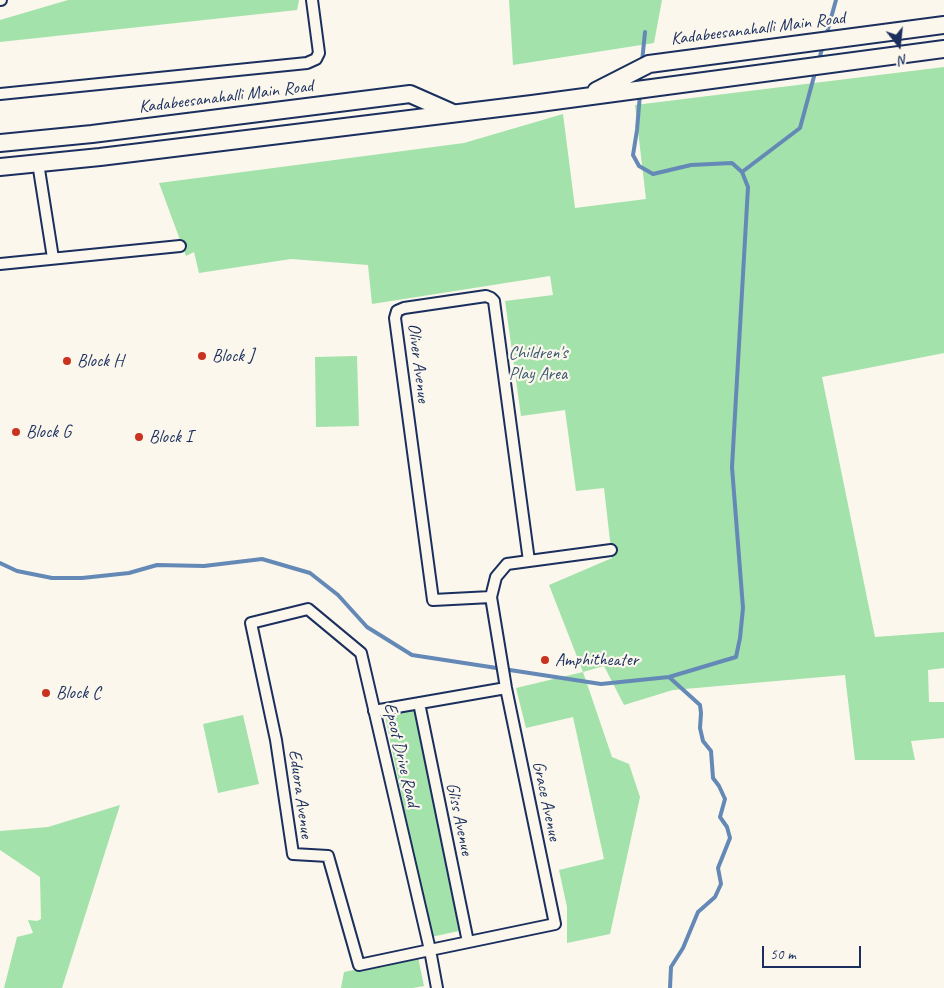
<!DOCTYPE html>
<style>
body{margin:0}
#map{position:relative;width:944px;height:988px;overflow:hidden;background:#fbf7ec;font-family:Caveat,sans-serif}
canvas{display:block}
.north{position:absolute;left:874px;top:20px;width:50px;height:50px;-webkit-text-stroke:4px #fbf7ec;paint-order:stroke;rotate:164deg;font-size:14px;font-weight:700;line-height:20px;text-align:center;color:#1b2f5e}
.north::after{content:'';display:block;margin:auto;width:18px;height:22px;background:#1b2f5e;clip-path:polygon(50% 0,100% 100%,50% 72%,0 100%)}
.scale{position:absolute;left:762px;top:946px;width:99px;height:22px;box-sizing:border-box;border:2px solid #1b2f5e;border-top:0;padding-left:6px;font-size:15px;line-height:18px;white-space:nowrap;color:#1b2f5e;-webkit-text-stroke:4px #fbf7ec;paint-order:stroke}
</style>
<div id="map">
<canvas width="944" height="988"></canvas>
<div class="north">N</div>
<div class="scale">50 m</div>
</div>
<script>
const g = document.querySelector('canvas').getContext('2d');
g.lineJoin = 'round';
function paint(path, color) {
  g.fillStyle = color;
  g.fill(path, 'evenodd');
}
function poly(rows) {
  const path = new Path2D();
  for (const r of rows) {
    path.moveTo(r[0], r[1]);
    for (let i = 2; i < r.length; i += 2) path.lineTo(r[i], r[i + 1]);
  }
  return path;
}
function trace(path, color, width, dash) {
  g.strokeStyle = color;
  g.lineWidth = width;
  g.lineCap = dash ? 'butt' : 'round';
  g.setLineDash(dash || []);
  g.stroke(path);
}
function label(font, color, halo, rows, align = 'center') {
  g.font = font + ' Caveat,sans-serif';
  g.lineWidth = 4.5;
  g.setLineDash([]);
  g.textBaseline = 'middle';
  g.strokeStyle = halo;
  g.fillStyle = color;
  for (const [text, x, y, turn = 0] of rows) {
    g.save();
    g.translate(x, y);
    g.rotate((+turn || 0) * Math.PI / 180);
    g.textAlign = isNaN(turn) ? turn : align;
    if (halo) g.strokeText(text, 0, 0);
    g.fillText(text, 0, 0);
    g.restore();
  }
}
const green = poly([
 [68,0,299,0,297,10,0,42,0,20],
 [509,0,662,0,654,43,513,65],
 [944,67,944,353,822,377,875,637,944,632,944,668,928,670,929,702,944,702,944,738,911,741,915,760,855,760,845,675,673,690,624,705,604,666,583,672,612,757,629,764,640,797,610,934,567,943,567,907,559,870,604,859,573,717,526,728,516,688,583,672,549,585,612,558,604,488,576,491,565,410,521,416,505,301,553,295,550,276,372,304,368,265,291,259,199,273,194,252,186,256,159,183,464,143,563,114,575,208,646,199,635,105],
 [357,356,359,426,316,427,315,357],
 [414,710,459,931,431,937,385,716],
 [243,715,259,784,218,793,203,724],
 [120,805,62,988,4,988,17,937,33,933,28,920,37,921,41,919,40,877,0,850,0,831,48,827],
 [418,957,424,986,413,988,341,988,344,972]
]);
const stream = poly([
 [826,36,836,0],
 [819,60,823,45],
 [642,62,645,32],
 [640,94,637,130,633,155,639,166,653,174,691,165,732,163,742,172,748,187,732,467,743,608,740,638,736,657,669,677],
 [742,172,800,128,816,69],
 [0,563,17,571,52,578,82,578,129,573,157,565,204,566,262,559,310,573,338,595,367,627,412,655,601,684,669,677,700,705,701,713,700,728,703,741,711,751,713,778,719,786,725,799,720,817,727,827,730,838,718,868,721,884,715,897,698,912,683,948,671,967,670,988]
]);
const street = poly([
 [0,0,1,0],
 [0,94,307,63,316,59,319,53,312,0],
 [38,163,53,258],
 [0,264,180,246],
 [529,561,611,550],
 [419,703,468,942],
 [374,711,506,688],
 [437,988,430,950,361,653,308,609,251,623,276,740,293,854,328,856,359,965,430,950,555,924,506,688,491,597,496,577,507,564,529,561,494,301,491,298,486,296,404,308,397,311,395,318,433,600,491,597]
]);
const primary = poly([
 [596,91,649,64,944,25],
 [0,143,92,134,410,94,453,113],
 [0,167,100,157,532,104,944,49]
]);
const markers = [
 [202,356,5,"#c8321e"],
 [67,361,5,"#c8321e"],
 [16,432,5,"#c8321e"],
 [139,437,5,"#c8321e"],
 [545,660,5,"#c8321e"],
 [46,693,5,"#c8321e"]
];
const streetNames = [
 ["Kadabeesanahalli Main Road",758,29,-7],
 ["Kadabeesanahalli Main Road",226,97,-7],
 ["Oliver Avenue",418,363,83],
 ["Epcot Drive Road",401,755,77],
 ["Eduora Avenue",300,794,82],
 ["Grace Avenue",546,801,78],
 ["Gliss Avenue",459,819,78]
];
const parkNames = [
 ["Children's",538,353],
 ["Play Area",538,374]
];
const poiNames = [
 ["Block J",212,356],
 ["Block H",77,361],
 ["Block G",26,432],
 ["Block I",149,437],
 ["Amphitheater",555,660],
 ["Block C",56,693]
];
paint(green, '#a3e2aa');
trace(stream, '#6589b6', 4);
trace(street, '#1b2f5e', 14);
trace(primary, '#1b2f5e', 20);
trace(street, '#fbf7ec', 10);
trace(primary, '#fbf7ec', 16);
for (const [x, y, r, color] of markers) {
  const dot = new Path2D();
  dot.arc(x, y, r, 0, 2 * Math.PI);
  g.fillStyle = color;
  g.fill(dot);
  trace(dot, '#fbf7ec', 2);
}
label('18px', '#1b2f5e', '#fbf7ec', streetNames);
label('18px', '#3d5c71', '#fbf7ec', parkNames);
label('18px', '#1b2f5e', '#fbf7ec', poiNames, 'left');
</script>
